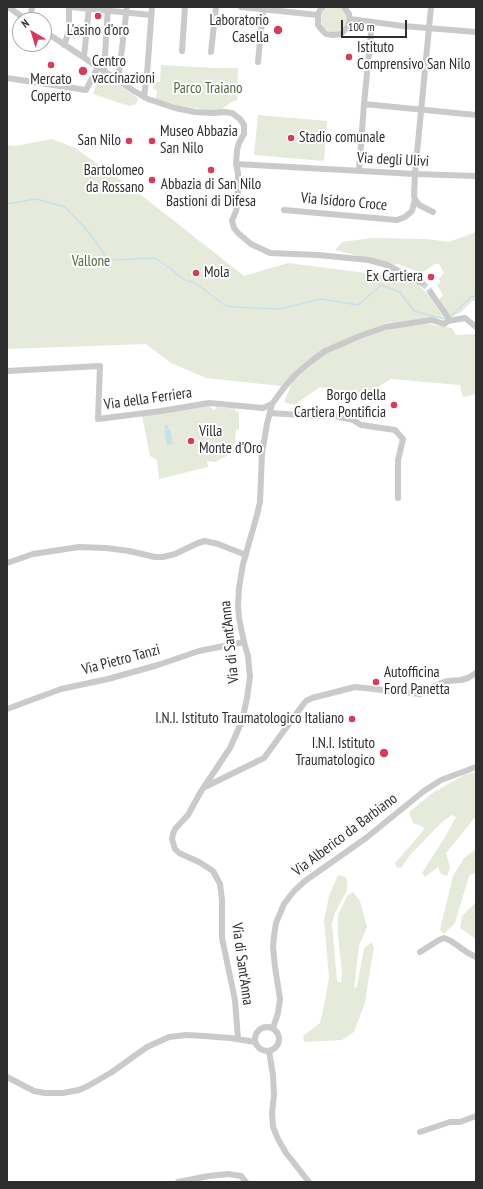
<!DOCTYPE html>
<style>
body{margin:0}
#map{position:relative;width:483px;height:1189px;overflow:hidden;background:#fff;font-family:"PT Sans Narrow",sans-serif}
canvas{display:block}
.frame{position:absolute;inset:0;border:8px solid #2d2d2d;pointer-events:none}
.north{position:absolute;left:12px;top:12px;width:40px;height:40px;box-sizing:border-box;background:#fff;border:1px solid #ababab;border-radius:50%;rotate:322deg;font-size:11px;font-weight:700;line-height:16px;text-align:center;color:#2d2d2d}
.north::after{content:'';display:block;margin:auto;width:14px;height:18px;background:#da395a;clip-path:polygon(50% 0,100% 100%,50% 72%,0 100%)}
.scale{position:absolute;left:341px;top:20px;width:66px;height:18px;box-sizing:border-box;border:2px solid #2d2d2d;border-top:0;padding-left:5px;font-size:12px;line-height:14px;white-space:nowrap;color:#2d2d2d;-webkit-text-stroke:3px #fff;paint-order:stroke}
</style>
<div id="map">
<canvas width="483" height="1189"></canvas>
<div class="frame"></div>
<div class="north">N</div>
<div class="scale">100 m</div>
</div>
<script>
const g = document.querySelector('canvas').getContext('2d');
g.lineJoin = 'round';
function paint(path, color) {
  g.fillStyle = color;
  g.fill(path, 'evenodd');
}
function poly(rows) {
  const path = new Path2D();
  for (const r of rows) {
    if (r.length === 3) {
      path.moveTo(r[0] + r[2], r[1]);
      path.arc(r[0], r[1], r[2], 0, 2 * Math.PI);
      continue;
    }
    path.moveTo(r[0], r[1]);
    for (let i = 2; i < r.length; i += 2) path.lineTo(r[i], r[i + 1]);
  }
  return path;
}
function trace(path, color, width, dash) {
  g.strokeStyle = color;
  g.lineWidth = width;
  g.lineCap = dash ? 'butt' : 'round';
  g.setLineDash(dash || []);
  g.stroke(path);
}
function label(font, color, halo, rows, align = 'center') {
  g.font = font + ' "PT Sans Narrow",sans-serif';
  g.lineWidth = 4;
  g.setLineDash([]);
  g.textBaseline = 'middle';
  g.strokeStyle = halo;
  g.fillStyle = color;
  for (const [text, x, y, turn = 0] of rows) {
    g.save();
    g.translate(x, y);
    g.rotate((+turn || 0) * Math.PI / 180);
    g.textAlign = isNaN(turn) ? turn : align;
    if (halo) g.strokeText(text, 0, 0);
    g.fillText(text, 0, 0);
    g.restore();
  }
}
const green = poly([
 [334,19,13],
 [161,65,214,68,238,68,237,100,231,102,221,110,207,110,175,105,156,99,157,90,153,89,154,82,160,82],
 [100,72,138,98,136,104,129,106,93,94],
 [258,115,327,121,324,161,254,155],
 [52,139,75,148,136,191,244,276,288,263,413,279,427,293,444,318,386,323,325,348,281,386,206,378,171,363,146,344,7,349,7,145,15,146],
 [476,232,476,300,472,301,461,312,451,317,439,300,443,295,437,285,440,282,439,278,444,273,439,264,435,264,422,273,398,264,394,265,335,250,342,242,372,238,427,239,449,242],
 [429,324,452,328,456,335,476,334,476,394,463,397,460,385,391,379,366,394,320,387,294,405,284,402,293,381,326,353,386,329],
 [209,406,214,410,217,407,236,409,235,411,239,412,239,429,236,430,234,452,215,462,207,461,208,467,159,479,157,460,150,456,142,416],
 [476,772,476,816,446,853,450,867,447,876,441,874,438,867,425,877,422,873,445,837,456,817,452,815,442,822,410,855,401,868,396,867,395,863,423,831,424,827,413,823,409,812,434,792,464,775],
 [476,849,476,872,469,876,455,923,444,934,440,930,453,876,464,858],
 [338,875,346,877,347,881,347,890,335,913,332,924,337,981,341,983,342,973,338,935,338,915,347,896,353,892,360,901,367,927,359,946,354,988,357,987,364,948,372,942,374,949,371,963,365,1003,354,1032,342,1040,304,1042,303,1036,320,1023,325,1001,329,978,324,920,329,896],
 [476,902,476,939,460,928,462,916]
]);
const water = poly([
 [167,425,168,427,167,429,170,429,173,444,167,445,164,430,166,430,164,427]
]);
const stream = poly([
 [7,204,36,199,65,207,86,229,109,260,155,258,171,269,183,279,195,283,226,306,251,308,280,309,321,299,358,305,381,285,400,292,414,311,444,319],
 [451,316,471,297,476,296]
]);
const minorTunnel = poly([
 [422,283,428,288,431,293]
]);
const minor = poly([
 [8,7,27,20],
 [71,7,151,15],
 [241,7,318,15],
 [323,7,320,10,318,15,318,25,323,31,326,34,333,35,341,34,346,29,348,26,350,20,349,14,344,7],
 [350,19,403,26,476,32],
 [30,20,32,7],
 [44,31,134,91,148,99,175,108,195,112,214,113,224,112,232,113,240,119,244,125,244,134,239,143,237,150,236,164,238,173,238,202,236,211,232,221,234,228,238,233,251,244,270,253,318,255,369,260,387,265,422,283],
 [64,45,69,31,69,7],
 [182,51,185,7],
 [211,52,216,7],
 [84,57,89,7],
 [258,62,263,9],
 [104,71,108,7],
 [7,78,86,90,98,67],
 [118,81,127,7],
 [144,97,147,74,152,7],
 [364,104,476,115],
 [236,164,415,174,476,176],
 [359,171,364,104,372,22],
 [415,199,419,205,433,212],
 [416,203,414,196,415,174,431,7],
 [284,210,397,220,405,217,412,211,415,199],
 [431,293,447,316,448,318,448,321],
 [7,371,100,366,98,419,161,411,209,403,263,408,272,404],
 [270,413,317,416,331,415,353,420,361,425,395,430,403,439,398,460,398,498],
 [7,563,33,554,79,547,106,548,129,551,155,557,163,557,175,554,198,543,205,541,218,544,246,555],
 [7,709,61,689,108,679,158,665,199,651,244,642],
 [205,787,264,758,302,706,306,701,312,698,355,687,420,694,441,683,447,681,461,680,468,678,476,673],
 [420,952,439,940,444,938,451,941,468,953,476,957],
 [267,1039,12],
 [273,1028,278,1013,280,999,275,967,273,947,274,936,276,923,284,904,294,891,305,881,366,838,424,791,441,780,476,767],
 [238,1039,235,1000,222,938,222,900,220,884,213,871,199,862,179,853,175,849,172,839,173,834,175,829,188,815,200,793,230,748,242,721,247,698,250,677,248,656,244,642,239,618,238,606,239,588,243,564,257,515,260,502,262,453,267,424,272,404,283,389,294,376,309,363,325,351,360,336,385,327,432,320,444,324,448,321,465,318,476,327],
 [269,1051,273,1075,274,1095,272,1113,273,1127,278,1139,286,1153,309,1182],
 [7,1077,34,1091,45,1093,63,1093,79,1090,88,1086,112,1072,147,1047,169,1037,186,1035,204,1036,230,1038,255,1042],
 [420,1132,450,1122,460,1122,476,1116],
 [178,1182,209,1176,228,1174,241,1176,246,1182]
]);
const markers = [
 [98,16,4,"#da395a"],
 [278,30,5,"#da395a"],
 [349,57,4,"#da395a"],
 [51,65,4,"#da395a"],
 [83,71,5,"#da395a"],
 [291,138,4,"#da395a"],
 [129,141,4,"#da395a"],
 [152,141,4,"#da395a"],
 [211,170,4,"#da395a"],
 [152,180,4,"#da395a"],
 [196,273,4,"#da395a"],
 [431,277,4,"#da395a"],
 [394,405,4,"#da395a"],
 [191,441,4,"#da395a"],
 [376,682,4,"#da395a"],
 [352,719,4,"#da395a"],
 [384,753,5,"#da395a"]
];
const poiNames = [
 ["Laboratorio",269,21],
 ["Casella",269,38],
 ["L'asino d'oro",98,31,"center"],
 ["Istituto",357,48,"left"],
 ["Comprensivo San Nilo",357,65,"left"],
 ["Centro",92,62,"left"],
 ["vaccinazioni",92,79,"left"],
 ["Mercato",51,80,"center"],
 ["Coperto",51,97,"center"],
 ["Museo Abbazia",160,132,"left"],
 ["San Nilo",160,149,"left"],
 ["Stadio comunale",299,138,"left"],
 ["San Nilo",121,141],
 ["Bartolomeo",144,171],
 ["da Rossano",144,188],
 ["Abbazia di San Nilo",211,185,"center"],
 ["Bastioni di Difesa",211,202,"center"],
 ["Mola",204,273,"left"],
 ["Ex Cartiera",423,277],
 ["Borgo della",386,396],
 ["Cartiera Pontificia",386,413],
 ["Villa",199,432,"left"],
 ["Monte d'Oro",199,449,"left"],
 ["Autofficina",384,673,"left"],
 ["Ford Panetta",384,690,"left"],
 ["I.N.I. Istituto Traumatologico Italiano",344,719],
 ["I.N.I. Istituto",375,744],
 ["Traumatologico",375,761]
];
const parkNames = [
 ["Parco Traiano",208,89],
 ["Vallone",91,262]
];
const streetNames = [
 ["Via degli Ulivi",393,160,3],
 ["Via Isidoro Croce",344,202,5],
 ["Via della Ferriera",148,399,-8],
 ["Via di Sant'Anna",230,642,-96],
 ["Via Pietro Tanzi",121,660,-15],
 ["Via Alberico da Barbiano",345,835,-37],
 ["Via di Sant'Anna",242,964,82]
];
paint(green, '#e5eadb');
paint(water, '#c8e1e9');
trace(stream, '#c8e1e9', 1.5);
trace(minorTunnel, '#d5d5d5', 6, [6, 3]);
trace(minor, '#cacaca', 6);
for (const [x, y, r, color] of markers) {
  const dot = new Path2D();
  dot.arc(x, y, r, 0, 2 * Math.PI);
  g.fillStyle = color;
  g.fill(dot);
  trace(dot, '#fff', 1.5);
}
label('15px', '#2d2d2d', '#fff', poiNames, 'right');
label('15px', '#56663d', '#fff', parkNames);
label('15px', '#2d2d2d', '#fff', streetNames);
</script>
